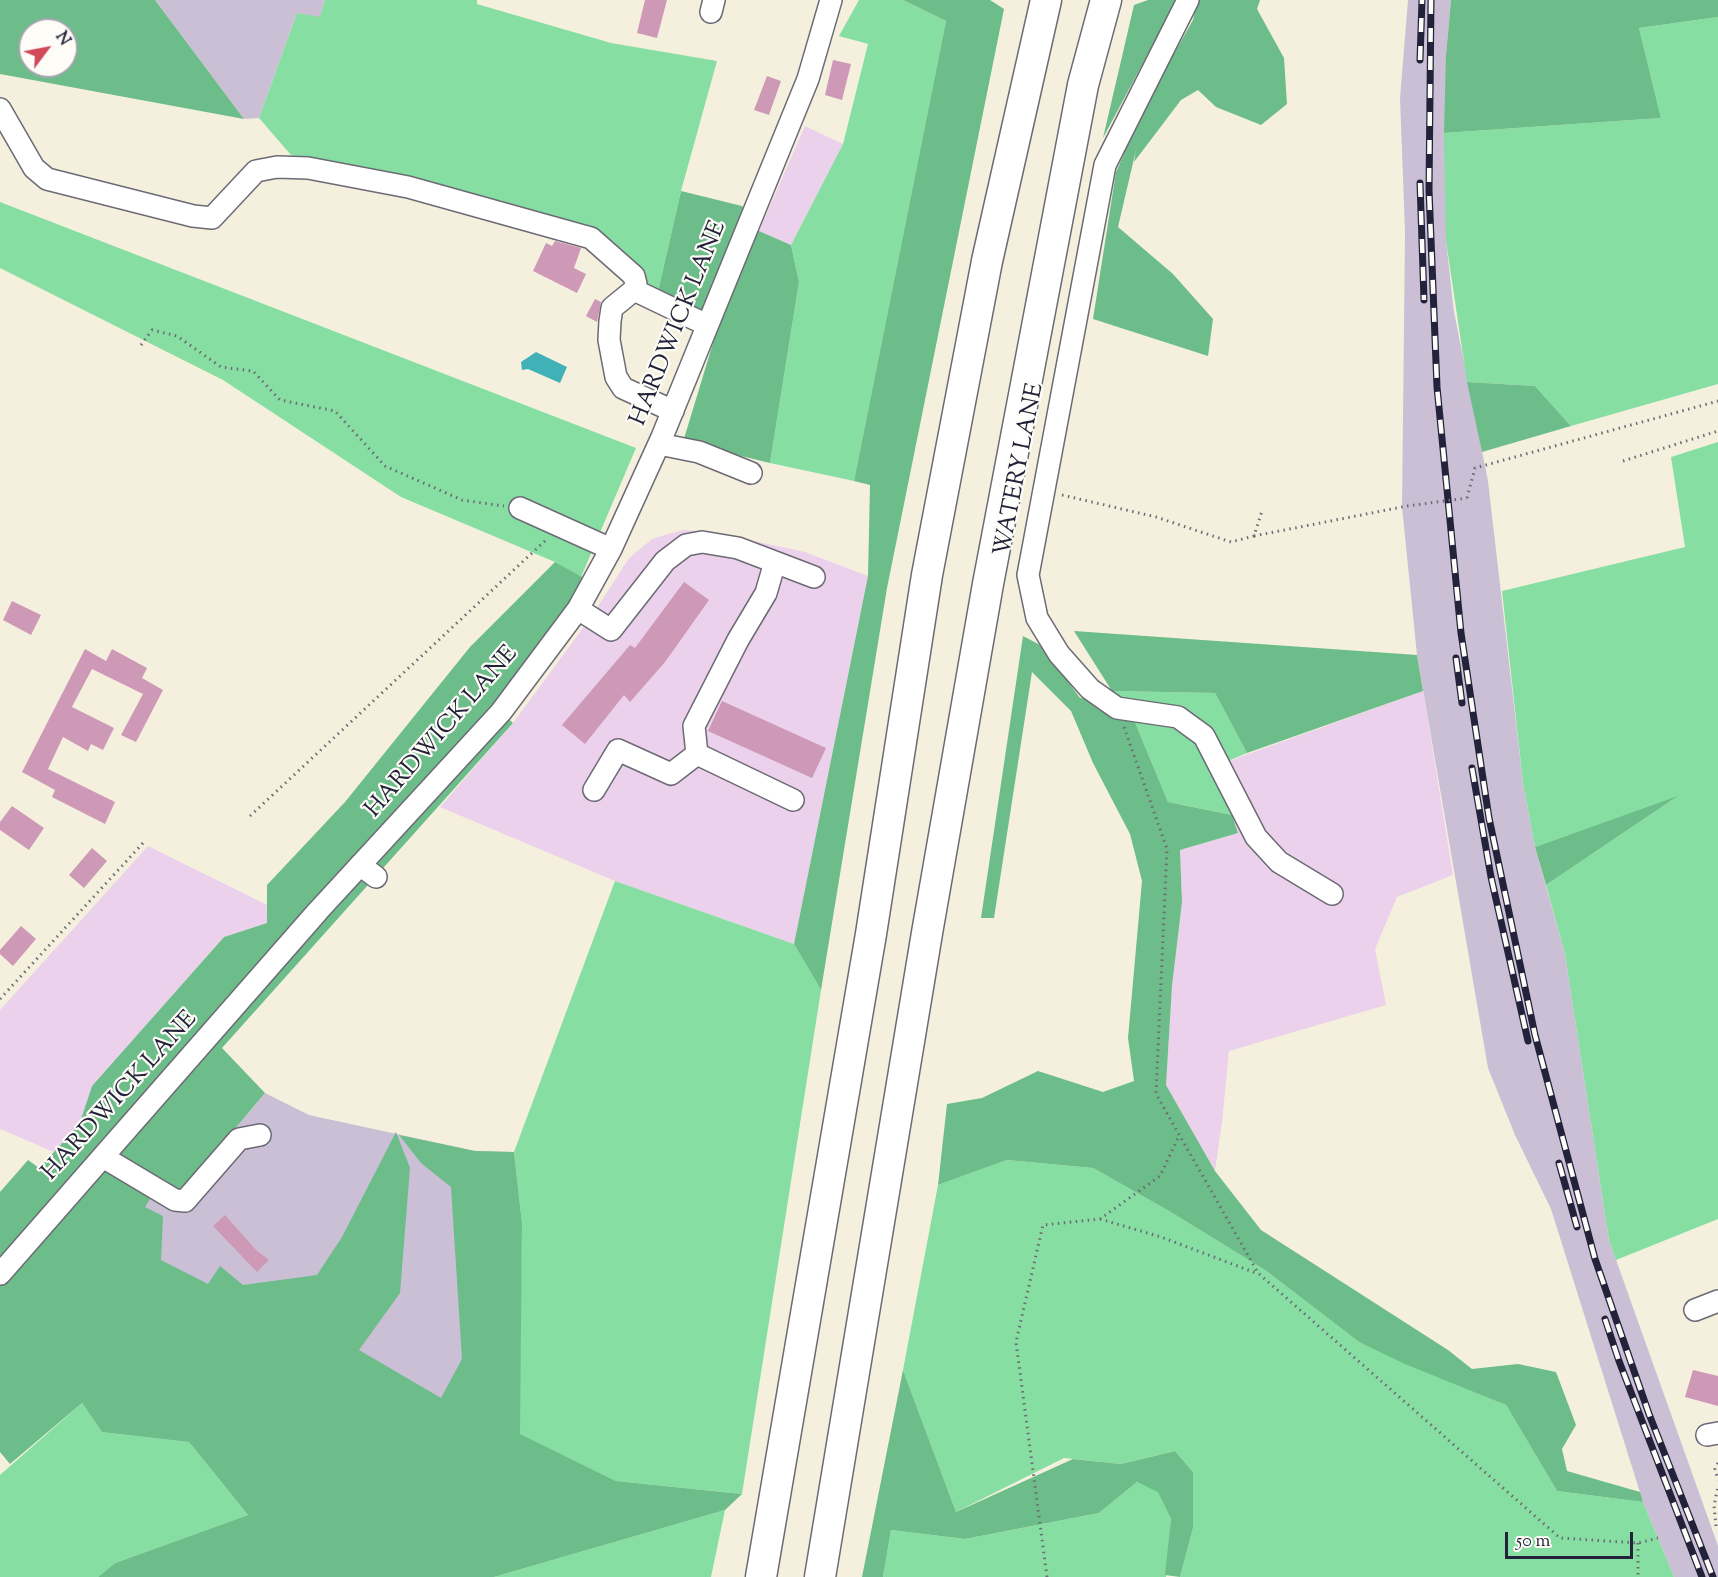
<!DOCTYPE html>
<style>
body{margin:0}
#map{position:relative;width:1718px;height:1577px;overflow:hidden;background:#f5f0de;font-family:"Sorts Mill Goudy",serif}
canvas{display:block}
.north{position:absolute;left:18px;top:18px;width:60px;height:60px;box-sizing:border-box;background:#fdfcf7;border:2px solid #a5a5ac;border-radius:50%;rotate:58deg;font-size:16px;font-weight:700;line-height:24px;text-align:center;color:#22223b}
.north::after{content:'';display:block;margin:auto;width:21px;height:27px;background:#d1495b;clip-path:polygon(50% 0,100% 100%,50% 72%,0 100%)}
.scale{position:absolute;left:1505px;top:1532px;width:128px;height:27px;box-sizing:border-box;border:3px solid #22223b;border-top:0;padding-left:8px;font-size:18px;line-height:21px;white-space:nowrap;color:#22223b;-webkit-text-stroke:4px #fdfcf7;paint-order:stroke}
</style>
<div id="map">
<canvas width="1718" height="1577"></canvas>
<div class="north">N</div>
<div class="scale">50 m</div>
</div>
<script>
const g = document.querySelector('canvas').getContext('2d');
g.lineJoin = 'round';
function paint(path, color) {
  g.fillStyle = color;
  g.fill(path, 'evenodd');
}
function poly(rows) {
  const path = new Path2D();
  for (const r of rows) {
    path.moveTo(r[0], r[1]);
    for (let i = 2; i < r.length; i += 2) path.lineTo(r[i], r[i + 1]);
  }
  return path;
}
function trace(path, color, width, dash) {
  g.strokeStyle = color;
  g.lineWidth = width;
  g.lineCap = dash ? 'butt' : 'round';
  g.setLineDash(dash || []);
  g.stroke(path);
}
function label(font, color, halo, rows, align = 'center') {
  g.font = font + ' "Sorts Mill Goudy",serif';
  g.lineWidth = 4.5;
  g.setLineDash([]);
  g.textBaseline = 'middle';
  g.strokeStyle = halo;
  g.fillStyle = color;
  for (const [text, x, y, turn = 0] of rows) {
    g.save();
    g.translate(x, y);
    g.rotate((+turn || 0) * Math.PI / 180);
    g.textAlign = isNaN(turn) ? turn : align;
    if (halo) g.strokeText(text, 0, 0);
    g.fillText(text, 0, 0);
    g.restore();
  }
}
const built = poly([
 [805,126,843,144,791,245,759,231],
 [682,530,712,532,805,552,868,576,794,944,615,881,440,807,513,723,591,617,629,558,652,539],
 [1423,691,1453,875,1397,897,1375,949,1386,1005,1229,1051,1222,1122,1215,1171,1166,1085,1172,986,1182,902,1180,850,1238,833,1232,815,1223,763],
 [148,846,267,905,267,923,224,937,92,1086,79,1125,54,1152,0,1129,0,1010]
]);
const industrial = poly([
 [155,0,325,0,320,18,297,13,259,118,244,119],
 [1408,0,1451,0,1446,55,1446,241,1454,312,1488,481,1523,783,1535,847,1565,954,1609,1240,1718,1546,1718,1577,1674,1577,1643,1502,1551,1209,1515,1135,1488,1068,1417,655,1402,507,1405,232,1400,98],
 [265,1093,309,1115,475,1151,514,1152,519,1434,227,1486,189,1442,102,1432,56,1283,156,1188,175,1200]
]);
const green = poly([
 [325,0,477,0,477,4,611,43,717,61,681,191,657,296,638,270,592,227,291,155,259,118,297,13,320,17],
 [859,0,903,0,946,21,854,481,770,463,799,282,791,245,843,144,868,44,839,36],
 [1718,17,1718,384,1571,426,1535,386,1467,382,1446,241,1444,133,1661,118,1639,28],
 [0,202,636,448,581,577,555,562,401,497,223,380,0,268],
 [1718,442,1718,1219,1616,1260,1609,1240,1565,954,1546,885,1675,798,1535,847,1523,783,1502,591,1685,547,1671,457],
 [1112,691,1215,693,1247,753,1223,763,1232,815,1168,802,1127,703],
 [615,881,794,944,821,990,742,1494,616,1481,519,1434,522,1223,514,1152],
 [1007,1160,1093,1168,1169,1211,1265,1270,1359,1342,1506,1405,1557,1491,1643,1502,1674,1577,1180,1577,1193,1528,1193,1472,1175,1451,1121,1464,1064,1458,956,1512,903,1370,938,1185],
 [82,1403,102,1432,189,1442,248,1515,115,1563,98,1577,0,1577,0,1475],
 [1137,1482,1158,1491,1171,1519,1166,1577,883,1577,891,1530,965,1539,1099,1513],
 [725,1510,711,1577,494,1577]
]);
const forest = poly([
 [0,0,155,0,244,119,0,74],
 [30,30,66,30,66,66,30,66],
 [903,0,990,0,1004,9,887,588,821,990,794,944,868,576,870,485,854,481,946,21],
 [1148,0,1174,0,1175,3,1103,138,1134,5],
 [1197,0,1260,0,1257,9,1284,58,1287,104,1261,125,1216,107,1198,90,1181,100,1134,162,1136,150,1118,227,1173,274,1213,319,1208,356,1093,319,1116,172,1147,101,1193,20],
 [1451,0,1718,0,1718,17,1639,28,1661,118,1444,133,1446,55],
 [681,191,742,206,759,231,791,245,799,282,770,463,683,442,720,320,657,296],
 [1467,382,1535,386,1571,426,1482,452],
 [555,562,593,583,502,713,513,723,222,1048,265,1093,175,1200,156,1189,145,1207,163,1216,161,1260,208,1284,220,1266,243,1285,317,1275,342,1237,396,1132,410,1168,400,1293,359,1350,441,1398,462,1359,451,1187,421,1163,399,1135,475,1151,514,1152,522,1223,520,1434,616,1481,742,1494,725,1510,494,1577,98,1577,115,1563,248,1515,189,1442,102,1432,82,1403,10,1464,0,1452,0,1192,28,1160,39,1168,79,1125,92,1086,224,937,267,923,267,885,345,802,470,647],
 [1074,631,1417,655,1423,691,1247,753,1215,693,1112,691],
 [1023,636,1042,646,1080,698,1127,703,1168,802,1232,815,1238,833,1180,850,1182,902,1172,986,1166,1085,1215,1171,1261,1230,1448,1350,1472,1369,1518,1364,1556,1372,1576,1425,1562,1449,1567,1471,1640,1492,1643,1502,1557,1491,1506,1405,1405,1364,1359,1342,1265,1270,1169,1211,1093,1168,1007,1160,938,1185,947,1104,982,1098,1038,1071,1103,1092,1134,1081,1128,1038,1142,881,1130,834,1093,763,1071,711,1032,672,994,918,981,918],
 [1678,796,1546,885,1535,847],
 [903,1370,956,1512,1073,1459,1121,1464,1175,1451,1193,1472,1193,1528,1180,1577,1165,1575,1171,1519,1158,1492,1137,1482,1099,1513,965,1539,891,1530,883,1577,862,1577]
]);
const water = poly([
 [536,352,567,367,560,383,528,369,522,370,521,362]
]);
const building = poly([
 [645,0,667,0,657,38,637,33],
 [833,60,851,64,842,100,825,95],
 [767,76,781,81,769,115,754,110],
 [555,241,581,248,574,268,586,274,577,293,533,271,546,243,552,246],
 [595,299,601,302,597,322,586,316],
 [684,582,709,600,665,662,630,702,624,695,585,744,562,725,630,645,635,648],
 [12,601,41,615,31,635,3,620],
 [85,649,106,661,112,649,147,668,142,678,163,690,136,742,121,735,143,694,92,669,74,703,72,707,114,728,103,750,91,744,88,751,63,737,48,769,115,802,105,824,52,797,55,790,22,772],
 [722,701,826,748,812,778,708,731],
 [12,806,44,828,29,850,0,830,0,822],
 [92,848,107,861,84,888,69,875],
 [21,926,36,939,13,966,0,954,0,950],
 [225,1215,256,1250,269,1260,257,1272,213,1226],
 [1693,1370,1718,1376,1718,1406,1685,1397]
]);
const path = poly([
 [141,345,152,330,177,336,221,367,253,371,280,400,335,411,385,466,462,500,504,506],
 [1623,461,1718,431],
 [1062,495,1156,517,1231,542,1254,536,1262,511],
 [1467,498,1475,468,1718,401],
 [1254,536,1407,506],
 [1124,727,1167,849,1156,1094,1258,1273,1560,1538,1638,1543,1658,1538],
 [250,816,547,539],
 [0,999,143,843],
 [1100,1219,1161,1237,1256,1273],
 [1718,1463,1715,1469,1718,1480],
 [1716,1526,1714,1506,1718,1486],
 [1638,1543,1638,1577],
 [1047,1577,1016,1342,1043,1225,1100,1219,1160,1176,1179,1136]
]);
const minor = poly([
 [1188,0,1105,165,1028,575,1037,618,1059,654,1090,689,1117,708,1178,717,1204,736,1256,837,1279,862,1332,894],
 [711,12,714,0],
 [0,109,34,168,47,179,193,216,212,218,256,171,277,167,308,168,408,187,591,238,634,276,636,284,634,290,612,308,610,321,609,340,616,377,623,388,673,411],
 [634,290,707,325],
 [659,444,699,452,751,473],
 [520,508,611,549],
 [775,562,766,593,738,640,694,726,697,754,793,800],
 [578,609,611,630,665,561,686,545,702,542,738,548,814,577],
 [594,790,618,750,671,774,697,754],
 [360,865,376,877],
 [103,1157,175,1200,185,1201,239,1139,260,1135],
 [0,1274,318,911,501,712,578,609,611,549,662,437,808,79,831,0],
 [1695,1310,1718,1301],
 [1707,1435,1718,1433]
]);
const highway = poly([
 [761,1577,871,934,927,575,987,261,1046,0],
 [820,1577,927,933,988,584,1083,85,1106,0]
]);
const rail = poly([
 [1431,0,1429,190,1437,387,1461,633,1489,818,1535,1035,1595,1259,1649,1414,1713,1577],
 [1420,60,1422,0],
 [1420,183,1424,300],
 [1456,658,1462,703],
 [1472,768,1491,877,1528,1041],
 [1559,1163,1577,1227],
 [1605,1319,1619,1361,1702,1577]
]);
const pathBridge = poly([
 [1407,506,1467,498]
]);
const streetNames = [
 ["HARDWICK LANE",680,324,-68],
 ["WATERY LANE",1021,470,-79],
 ["HARDWICK LANE",443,733,-49],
 ["HARDWICK LANE",121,1097,-48]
];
paint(built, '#ebd1eb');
paint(industrial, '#cbbfd5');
paint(green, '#86dea3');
paint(forest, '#6cbd89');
paint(water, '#41b1b8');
paint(building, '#cd99b6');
trace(minor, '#6c6a74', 24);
trace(highway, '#6c6a74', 33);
trace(path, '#6c6a74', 3, [1.5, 4.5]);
trace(minor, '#fff', 21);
trace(highway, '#fff', 30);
trace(rail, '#22223b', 7);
trace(rail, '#fdfcf7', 4.5, [14]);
trace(pathBridge, '#6c6a74', 3, [1.5, 4.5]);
label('24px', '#22223b', '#fdfcf7', streetNames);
</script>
